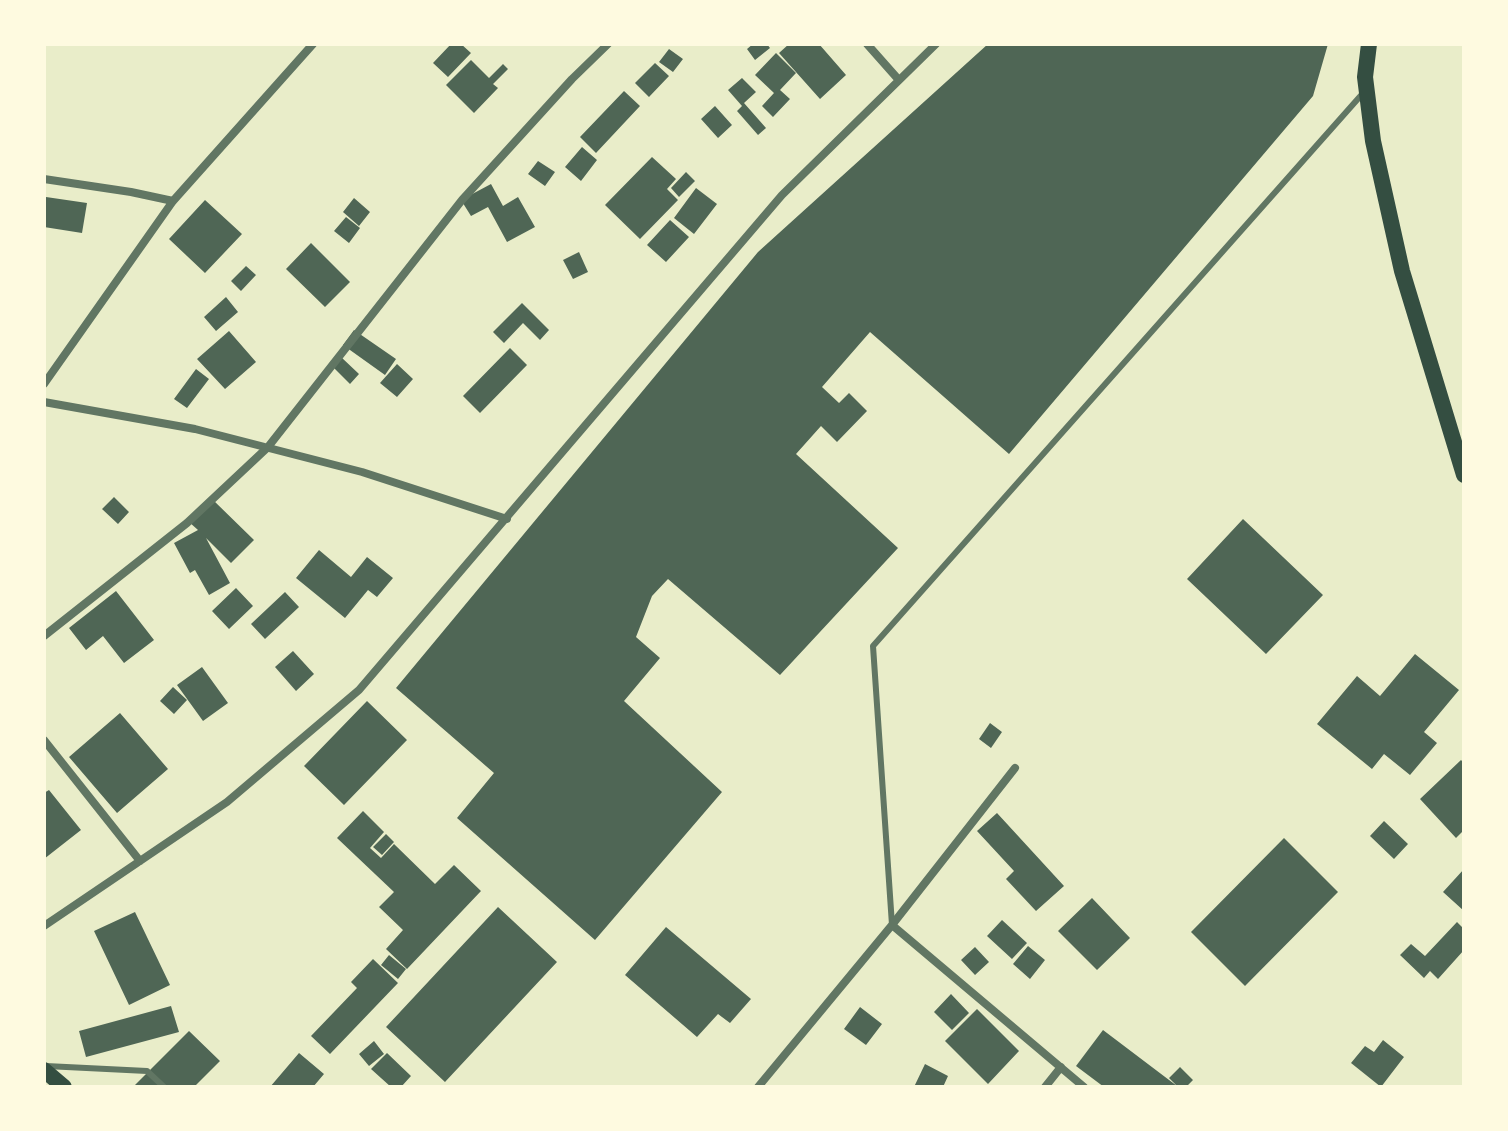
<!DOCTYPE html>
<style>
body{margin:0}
#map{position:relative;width:1508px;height:1131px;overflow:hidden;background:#e9edc9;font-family:"Exo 2",sans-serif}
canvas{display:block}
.frame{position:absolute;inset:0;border:46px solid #fefae0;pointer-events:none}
</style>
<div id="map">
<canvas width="1508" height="1131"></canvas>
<div class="frame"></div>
</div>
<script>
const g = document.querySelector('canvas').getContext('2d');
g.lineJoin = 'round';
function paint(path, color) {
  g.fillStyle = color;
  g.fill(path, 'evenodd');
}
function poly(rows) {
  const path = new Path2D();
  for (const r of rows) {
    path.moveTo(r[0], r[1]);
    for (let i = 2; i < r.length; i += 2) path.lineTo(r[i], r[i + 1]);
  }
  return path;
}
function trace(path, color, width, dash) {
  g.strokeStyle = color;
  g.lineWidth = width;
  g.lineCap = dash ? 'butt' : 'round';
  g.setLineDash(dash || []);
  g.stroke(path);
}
const building = poly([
 [451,44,461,44,471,53,448,77,433,63],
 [753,44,767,44,770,48,755,60,747,49],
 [789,44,819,44,846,75,820,99,779,53],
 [988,44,1328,44,1313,96,1009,454,870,332,822,387,839,403,849,393,867,411,837,442,821,426,796,454,898,548,780,675,668,579,652,596,636,637,660,658,624,701,722,792,595,940,457,818,494,773,396,688,758,252],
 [669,49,683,59,673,72,659,62],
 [776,53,796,73,780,90,790,99,773,117,762,106,774,93,755,75],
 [471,60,489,78,503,64,508,69,493,84,498,88,474,113,446,85],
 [655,63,669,76,649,97,635,83],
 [742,78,756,92,744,103,766,128,758,135,737,111,742,106,728,90],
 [624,91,640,106,596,153,580,137],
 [715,106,732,125,718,138,701,119],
 [582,147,597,160,581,181,565,167],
 [652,157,676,179,667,189,678,200,640,239,605,205],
 [538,161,555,172,545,186,528,174],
 [686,172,695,181,679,197,671,188],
 [491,184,503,206,518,197,535,227,507,242,488,207,471,216,461,200],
 [696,188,717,204,694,234,674,218],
 [46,197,87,203,82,233,44,227],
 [354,198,370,212,359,226,343,212],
 [205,200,242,234,205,273,169,239],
 [346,217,360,228,349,243,334,231],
 [670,220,689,237,666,262,647,245],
 [311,243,350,282,325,307,286,269],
 [579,252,588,272,573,279,563,260],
 [246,266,256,275,241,291,231,281],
 [226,297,238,312,216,331,204,317],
 [522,303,549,330,540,340,523,323,504,343,493,332],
 [354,330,396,359,385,375,343,345],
 [229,331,256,362,225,389,197,359],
 [510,348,527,365,480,413,463,396],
 [341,357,359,374,350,384,332,366],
 [397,364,413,379,397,397,380,383],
 [196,369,209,379,187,408,174,399],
 [114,497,129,512,118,524,102,509],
 [212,499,254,540,231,563,206,538,230,583,209,595,195,570,190,573,174,543,198,530,189,522],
 [1243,519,1323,595,1266,654,1187,579],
 [319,550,351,577,367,557,393,578,377,597,368,590,345,618,296,578],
 [236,588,253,606,229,629,212,611],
 [116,591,154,640,124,663,103,636,86,650,69,628],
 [285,592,299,607,265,639,251,624],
 [293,651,314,674,296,691,275,667],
 [1415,654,1459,690,1424,732,1437,743,1410,775,1384,754,1372,769,1317,724,1357,676,1380,696],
 [202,667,228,703,203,721,177,685],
 [173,687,187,700,174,714,160,701],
 [367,701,407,740,344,805,304,766],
 [120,713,168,769,117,813,69,757],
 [990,723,1002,732,991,748,979,739],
 [1461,760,1464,763,1464,830,1456,838,1420,799],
 [49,790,81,830,44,859,44,793],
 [363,811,384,832,370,848,381,858,394,844,435,884,454,865,481,891,407,969,386,949,403,930,379,907,394,892,337,838],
 [997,813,1064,886,1036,911,1006,879,1014,871,977,831],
 [1384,821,1408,844,1394,859,1370,836],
 [386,834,394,842,382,855,373,847],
 [1284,838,1338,892,1245,986,1191,932],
 [1464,869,1464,911,1443,892],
 [1092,898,1130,938,1097,970,1058,931],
 [498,907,557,962,445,1082,386,1027],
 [135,912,170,985,129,1005,94,931],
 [1002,920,1027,943,1012,959,987,936],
 [1457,922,1464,929,1464,950,1438,979,1430,971,1424,978,1400,955,1411,944,1425,956],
 [666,927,751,999,730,1023,718,1014,697,1037,625,975],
 [1028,946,1045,960,1030,979,1013,964],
 [975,947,989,962,975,975,961,960],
 [389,955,406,969,398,979,381,965],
 [373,959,398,983,330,1054,311,1036,357,988,351,982],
 [951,994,969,1013,952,1030,934,1012],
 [171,1006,179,1032,86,1057,79,1031],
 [860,1007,882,1024,866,1045,844,1029],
 [977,1009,1019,1051,988,1084,945,1041],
 [1103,1030,1177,1086,1169,1078,1180,1067,1193,1080,1186,1087,1104,1087,1076,1066],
 [189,1031,220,1061,194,1087,133,1087],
 [1383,1040,1404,1057,1381,1087,1351,1063,1365,1046,1374,1052],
 [374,1041,384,1054,369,1066,359,1054],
 [299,1053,324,1074,313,1087,270,1087],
 [387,1053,411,1076,401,1087,391,1087,371,1069],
 [925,1064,948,1076,943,1087,914,1087]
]);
const service = poly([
 [892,925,873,646,1364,92],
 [46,1066,147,1071,164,1087]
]);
const minor = poly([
 [867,44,898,79],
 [44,179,131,192,173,201],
 [44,384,173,201,313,44],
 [44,402,195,429,362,472,507,519],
 [44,636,187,523,268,447,462,200,572,79,608,44],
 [44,740,140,861],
 [892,925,1084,1087],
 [44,926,227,802,359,690,782,195,936,44],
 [758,1087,892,925,1015,768],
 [1045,1087,1061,1067]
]);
const secondary = poly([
 [1369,44,1365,77,1373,141,1402,271,1464,475],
 [44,1070,64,1087]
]);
paint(building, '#4f6655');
trace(service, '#617663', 6);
trace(minor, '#617663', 8);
trace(secondary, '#344e41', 16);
</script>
